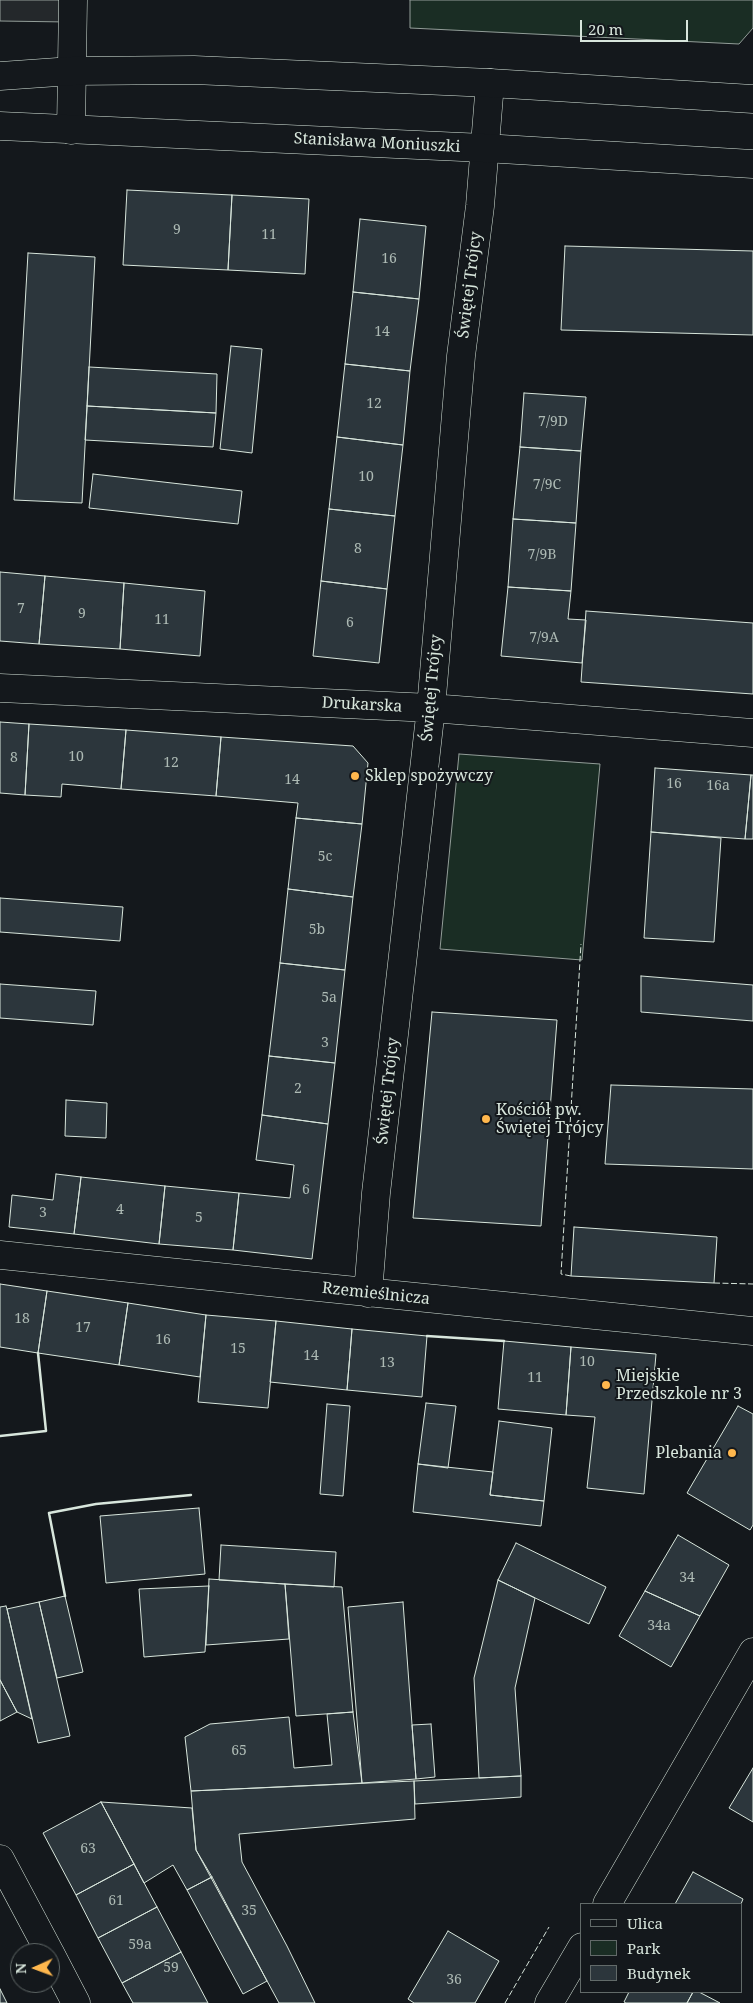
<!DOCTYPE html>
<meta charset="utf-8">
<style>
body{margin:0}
#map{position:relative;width:753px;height:2003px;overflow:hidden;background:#14181c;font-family:"Noto Serif",serif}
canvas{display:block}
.legend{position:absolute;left:580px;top:1903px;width:162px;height:90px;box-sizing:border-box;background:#14181c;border:1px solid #626a69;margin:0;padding:6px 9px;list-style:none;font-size:15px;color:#d8e6dc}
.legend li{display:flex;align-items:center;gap:10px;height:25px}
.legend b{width:25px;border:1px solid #626a69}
.north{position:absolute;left:10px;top:1943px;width:50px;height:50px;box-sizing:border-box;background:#14181c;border:1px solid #626a69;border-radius:50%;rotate:268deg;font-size:14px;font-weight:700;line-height:20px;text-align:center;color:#d8e6dc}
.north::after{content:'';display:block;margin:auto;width:18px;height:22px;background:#ffb74d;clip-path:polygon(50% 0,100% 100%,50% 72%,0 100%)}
.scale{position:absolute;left:580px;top:20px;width:108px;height:22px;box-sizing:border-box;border:2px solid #d8e6dc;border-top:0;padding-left:6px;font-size:15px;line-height:18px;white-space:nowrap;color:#d8e6dc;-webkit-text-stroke:4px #14181c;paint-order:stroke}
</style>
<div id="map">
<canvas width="753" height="2003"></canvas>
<ul class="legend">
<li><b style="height:6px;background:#14181c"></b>Ulica</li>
<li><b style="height:14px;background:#1a2d24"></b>Park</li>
<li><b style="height:14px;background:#2c363c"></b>Budynek</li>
</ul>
<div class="north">N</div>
<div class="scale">20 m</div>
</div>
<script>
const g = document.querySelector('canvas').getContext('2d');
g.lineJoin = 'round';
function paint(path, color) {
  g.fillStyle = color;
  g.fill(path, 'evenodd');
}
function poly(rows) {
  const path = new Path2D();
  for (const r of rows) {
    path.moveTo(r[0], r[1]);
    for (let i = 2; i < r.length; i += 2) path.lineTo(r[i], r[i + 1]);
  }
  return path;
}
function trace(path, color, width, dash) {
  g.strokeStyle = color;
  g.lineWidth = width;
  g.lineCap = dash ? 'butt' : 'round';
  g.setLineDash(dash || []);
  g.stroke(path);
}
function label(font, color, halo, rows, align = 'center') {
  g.font = font + ' "Noto Serif",serif';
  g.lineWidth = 4;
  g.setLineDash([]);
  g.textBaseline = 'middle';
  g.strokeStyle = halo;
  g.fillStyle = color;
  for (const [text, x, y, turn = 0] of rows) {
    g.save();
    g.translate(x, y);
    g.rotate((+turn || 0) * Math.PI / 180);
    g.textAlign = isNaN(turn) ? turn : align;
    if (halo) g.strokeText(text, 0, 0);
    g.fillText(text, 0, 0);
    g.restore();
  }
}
const green = poly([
 [410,0,753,0,753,28,739,44,410,28,410,0],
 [459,754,600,764,582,960,440,949,459,754]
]);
const parking = poly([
 [0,0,69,0,68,22,0,21,0,0]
]);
const building = poly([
 [127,190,232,195,228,270,123,265,127,190],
 [232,195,309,199,305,274,228,270,232,195],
 [360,219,426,226,419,299,353,292,360,219],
 [565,246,753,251,753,335,561,330,565,246],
 [28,253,95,257,82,503,14,500,28,253],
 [353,292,419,299,410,371,345,364,353,292],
 [231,346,262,349,252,453,220,449,231,346],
 [345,364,410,371,403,445,337,437,345,364],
 [89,367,217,374,216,413,87,406,89,367],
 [524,393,586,397,581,451,520,447,524,393],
 [87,406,216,413,213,447,85,440,87,406],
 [337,437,403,445,395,516,329,509,337,437],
 [520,447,581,451,576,523,513,519,520,447],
 [93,474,242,491,238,524,89,508,93,474],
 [329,509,395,516,387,589,321,581,329,509],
 [513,519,576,523,571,591,508,587,513,519],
 [0,572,45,576,39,644,0,641,0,572],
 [45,576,124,583,120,649,39,644,45,576],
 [321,581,387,589,379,663,313,656,321,581],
 [124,583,205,591,200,656,120,649,124,583],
 [508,587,571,591,568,619,586,620,582,663,501,656,508,587],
 [586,611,753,623,753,694,581,682,586,611],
 [0,722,29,724,25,795,0,793,0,722],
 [29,724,126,730,121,789,62,784,61,797,25,795,29,724],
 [126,730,221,737,216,796,121,789,126,730],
 [221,737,353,746,368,763,362,824,296,818,298,803,216,796,221,737],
 [655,768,751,775,745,839,651,832,655,768],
 [751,775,753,775,753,839,745,839,751,775],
 [296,818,362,824,353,897,288,889,296,818],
 [651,832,721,838,714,942,644,938,651,832],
 [288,889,353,897,345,970,280,963,288,889],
 [0,898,123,907,120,941,0,932,0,898],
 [280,963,345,970,335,1063,269,1056,280,963],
 [641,976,753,985,753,1021,641,1012,641,976],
 [0,984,96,991,93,1025,0,1018,0,984],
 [432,1012,557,1020,541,1226,413,1218,432,1012],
 [269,1056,335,1063,328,1124,262,1115,269,1056],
 [611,1085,753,1089,753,1169,605,1164,611,1085],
 [66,1100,107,1103,106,1138,65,1136,66,1100],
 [262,1115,328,1124,312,1259,233,1250,239,1193,290,1198,294,1165,256,1160,262,1115],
 [56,1174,81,1177,74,1234,9,1227,12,1195,53,1200,56,1174],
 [81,1177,165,1186,159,1244,74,1234,81,1177],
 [165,1186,239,1193,233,1250,159,1244,165,1186],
 [574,1227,717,1237,714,1283,571,1276,574,1227],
 [0,1284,47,1291,38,1353,0,1347,0,1284],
 [47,1291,128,1303,119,1365,38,1353,47,1291],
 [128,1303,206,1315,200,1377,119,1365,128,1303],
 [206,1315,276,1321,268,1408,198,1402,206,1315],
 [276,1321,352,1329,347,1390,270,1382,276,1321],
 [352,1329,427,1336,422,1397,347,1390,352,1329],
 [504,1341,571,1347,566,1415,498,1409,504,1341],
 [571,1347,656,1354,644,1494,587,1488,595,1417,566,1415,571,1347],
 [426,1403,456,1406,448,1468,418,1464,426,1403],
 [327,1404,350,1406,343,1496,320,1494,327,1404],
 [738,1406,753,1414,753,1525,750,1530,687,1493,738,1406],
 [499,1421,552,1428,544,1501,490,1495,499,1421],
 [418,1464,493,1472,490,1495,544,1501,541,1526,413,1512,418,1464],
 [199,1508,205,1574,106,1583,100,1516,199,1508],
 [678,1535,729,1565,700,1616,645,1591,678,1535],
 [516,1543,606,1587,589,1624,498,1580,516,1543],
 [221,1545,336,1552,334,1587,219,1580,221,1545],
 [209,1579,285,1584,289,1639,206,1645,209,1579],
 [498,1580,535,1598,515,1688,521,1776,479,1778,474,1678,498,1580],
 [285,1584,342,1587,353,1712,296,1716,285,1584],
 [209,1586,205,1652,144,1657,139,1589,209,1586],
 [645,1591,700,1616,671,1667,619,1636,645,1591],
 [65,1596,83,1672,57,1678,39,1602,65,1596],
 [39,1602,70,1736,38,1743,7,1609,39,1602],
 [403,1602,416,1779,362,1783,348,1607,403,1602],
 [6,1606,7,1609,32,1719,17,1712,0,1680,0,1607,6,1606],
 [0,1680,17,1712,0,1721,0,1680],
 [353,1712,362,1783,191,1791,185,1737,210,1724,289,1717,294,1768,332,1765,327,1714,353,1712],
 [431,1724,435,1777,416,1779,412,1725,431,1724],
 [753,1768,753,1822,729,1808,753,1768],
 [521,1776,521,1797,415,1804,414,1781,521,1776],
 [414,1781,415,1819,239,1834,242,1862,287,1946,315,2003,279,2003,196,1850,191,1791,414,1781],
 [101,1802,134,1864,76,1895,43,1833,101,1802],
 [101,1802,192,1808,196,1850,212,1877,187,1890,173,1865,144,1883,101,1802],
 [134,1864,157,1907,98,1938,76,1895,134,1864],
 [693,1872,743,1899,741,1904,675,1904,693,1872],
 [212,1877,267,1981,243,1994,187,1890,212,1877],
 [157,1907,181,1952,122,1983,98,1938,157,1907],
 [448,1931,499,1961,475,2003,414,2003,408,1999,448,1931],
 [181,1952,208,2003,133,2003,122,1983,181,1952],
 [0,1989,7,2003,0,2003,0,1989],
 [629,1992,693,1992,687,2003,626,2003,624,2002,629,1992],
 [693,1992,699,1992,720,2003,687,2003,693,1992]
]);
const minor = poly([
 [71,130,73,0],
 [0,688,431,708,753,733],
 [0,1255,753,1331],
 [368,1293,376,1193,431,708,461,356,480,206,490,83],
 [0,1859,50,1953],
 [50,1953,76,2003]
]);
const tertiary = poly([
 [0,76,72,71,194,70,490,83,753,99],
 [0,126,484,148,753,164],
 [607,1904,753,1652],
 [549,2003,582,1947]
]);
const fence = poly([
 [571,1276,561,1274,581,944],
 [714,1283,753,1284],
 [505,2003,549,1927]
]);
const wall = poly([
 [427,1336,504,1341],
 [0,1436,46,1431,38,1353],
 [65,1596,49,1513,96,1504,191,1495]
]);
const markers = [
 [355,776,5,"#ffb74d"],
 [486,1119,5,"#ffb74d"],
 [606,1385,5,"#ffb74d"],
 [732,1453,5,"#ffb74d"]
];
const numberNames = [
 ["9",177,230],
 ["11",269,235],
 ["16",389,259],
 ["14",382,332],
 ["12",374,404],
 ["7/9D",553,422],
 ["10",366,477],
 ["7/9C",547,485],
 ["8",358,549],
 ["7/9B",542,555],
 ["7",21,609],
 ["9",82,614],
 ["11",162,620],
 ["6",350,623],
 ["7/9A",544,638],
 ["10",76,757],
 ["8",14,758],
 ["12",171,763],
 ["14",292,780],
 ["16",674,784],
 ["16a",718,786],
 ["5c",325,857],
 ["5b",317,930],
 ["5a",329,998],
 ["3",325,1043],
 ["2",298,1089],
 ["6",306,1190],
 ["4",120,1210],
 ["3",43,1213],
 ["5",199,1218],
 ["18",22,1319],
 ["17",83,1328],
 ["16",163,1340],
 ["15",238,1349],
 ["14",311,1356],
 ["10",587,1362],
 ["13",387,1363],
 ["11",535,1378],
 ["34",687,1578],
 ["34a",659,1626],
 ["65",239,1751],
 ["63",88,1849],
 ["61",116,1901],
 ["35",249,1911],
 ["59a",140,1945],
 ["59",171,1968],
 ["36",454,1980]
];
const streetNames = [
 ["Stanisława Moniuszki",377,143,3],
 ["Świętej Trójcy",470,285,-83],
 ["Świętej Trójcy",432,688,-85],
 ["Drukarska",362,705,3],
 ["Świętej Trójcy",388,1091,-84],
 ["Rzemieślnicza",376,1294,6]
];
const poiNames = [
 ["Sklep spożywczy",365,776],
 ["Kościół pw.",496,1110],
 ["Świętej Trójcy",496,1128],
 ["Miejskie",616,1376],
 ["Przedszkole nr 3",616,1394],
 ["Plebania",722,1453,"right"]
];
paint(green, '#1a2d24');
trace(green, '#939e99', 1);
paint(parking, '#24282b');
trace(parking, '#939e99', 1);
paint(building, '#2c363c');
trace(building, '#d8e6dc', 1);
trace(minor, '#d8e6dc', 29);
trace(tertiary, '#d8e6dc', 29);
trace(minor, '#14181c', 28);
trace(tertiary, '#14181c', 28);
trace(fence, '#d8e6dc', 1, [6, 2.5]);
trace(wall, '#d8e6dc', 2.5);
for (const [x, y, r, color] of markers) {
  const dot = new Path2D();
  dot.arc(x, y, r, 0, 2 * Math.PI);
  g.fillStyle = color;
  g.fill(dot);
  trace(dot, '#14181c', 2);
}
label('14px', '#adbab4', null, numberNames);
label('16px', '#d8e6dc', '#14181c', streetNames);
label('16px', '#d8e6dc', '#14181c', poiNames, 'left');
</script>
